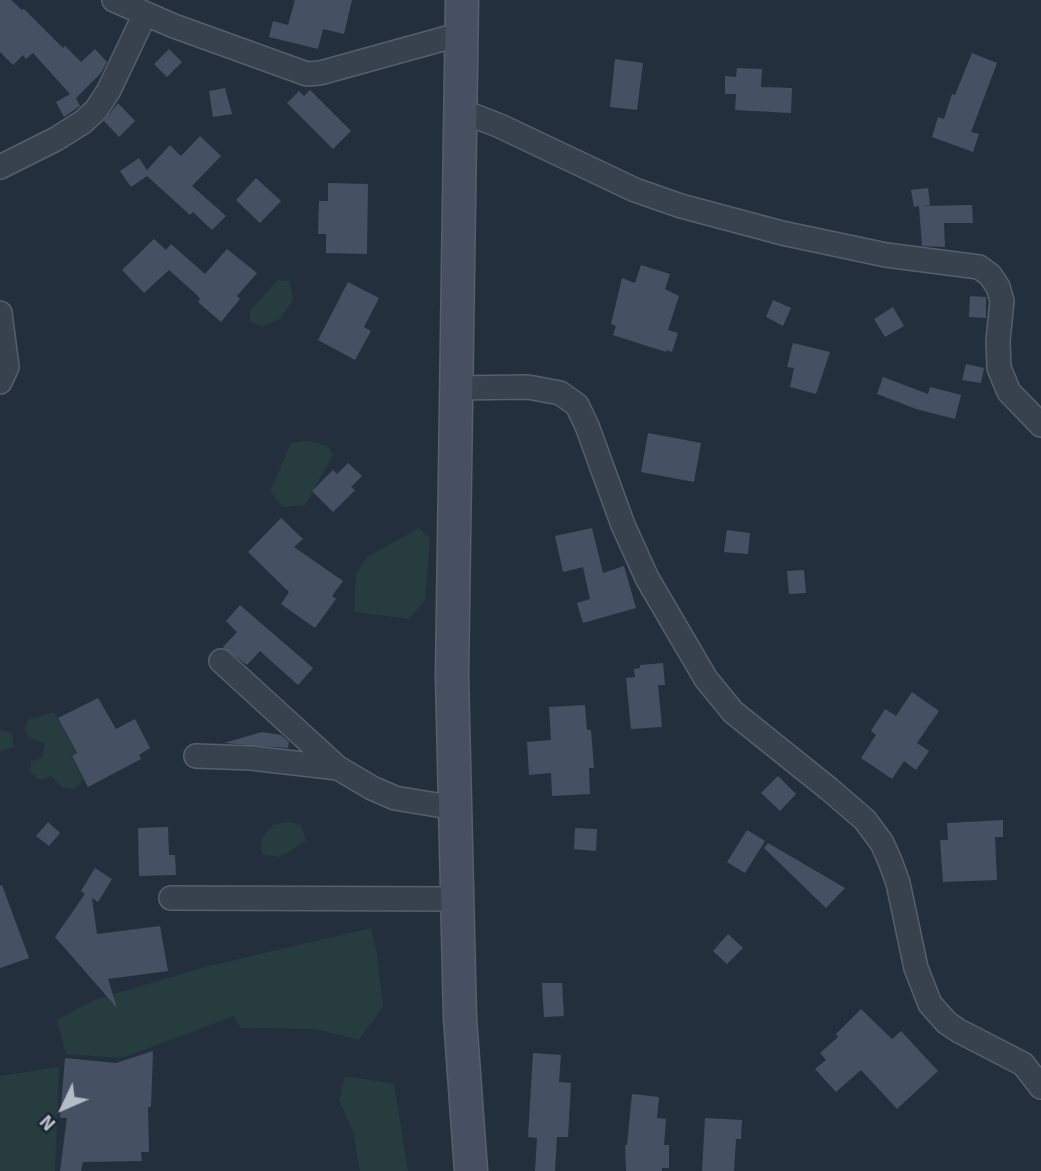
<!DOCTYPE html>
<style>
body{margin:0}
#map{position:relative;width:1041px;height:1171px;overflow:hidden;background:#242f3e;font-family:Signika,sans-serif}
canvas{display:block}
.north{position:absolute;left:28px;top:1073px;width:70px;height:70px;-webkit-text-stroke:5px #1d2633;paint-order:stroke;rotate:226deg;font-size:19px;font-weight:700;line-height:28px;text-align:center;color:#b4bcc9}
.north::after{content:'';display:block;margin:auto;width:24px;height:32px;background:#b4bcc9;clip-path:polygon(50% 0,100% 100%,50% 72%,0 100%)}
</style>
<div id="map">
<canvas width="1041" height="1171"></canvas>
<div class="north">N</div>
</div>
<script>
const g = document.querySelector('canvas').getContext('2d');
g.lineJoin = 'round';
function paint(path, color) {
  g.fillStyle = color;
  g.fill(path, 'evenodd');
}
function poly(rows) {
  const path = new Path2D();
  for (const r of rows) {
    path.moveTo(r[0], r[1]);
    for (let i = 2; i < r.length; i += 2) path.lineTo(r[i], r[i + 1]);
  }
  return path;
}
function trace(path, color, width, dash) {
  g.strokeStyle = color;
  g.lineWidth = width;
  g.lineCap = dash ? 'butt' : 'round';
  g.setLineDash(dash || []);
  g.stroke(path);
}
const green = poly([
 [278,280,290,281,293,300,281,318,262,327,250,321,250,310],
 [308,441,328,446,333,455,305,505,282,507,270,491,291,443],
 [419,528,430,539,425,600,409,619,354,612,356,574,367,557],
 [54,712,76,753,71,756,83,779,80,785,74,789,62,787,51,776,43,780,37,779,30,772,31,762,42,757,45,744,30,738,25,731,28,720],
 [0,730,11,732,14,747,0,751],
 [288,822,301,825,306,840,291,851,278,857,262,854,261,840,268,830,273,825],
 [371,928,377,954,383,1007,359,1040,316,1029,241,1028,234,1016,121,1058,66,1054,57,1020,94,1000,205,967],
 [59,1067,55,1171,0,1171,0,1076],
 [345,1076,394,1084,408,1171,360,1171,353,1132,339,1100]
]);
const building = poly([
 [0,0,11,0,22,10,24,9,63,48,65,46,81,62,95,49,107,62,101,73,76,98,80,106,64,117,56,102,70,94,33,53,26,59,23,55,13,65,0,52],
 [295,0,352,0,344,34,323,29,318,49,269,37,273,21,288,25],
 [169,49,182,62,167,77,154,64],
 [972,53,997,63,971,132,979,134,973,152,932,137,938,117,944,119,952,94,955,95],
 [615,59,643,63,637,110,610,107],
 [737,68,762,69,761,87,792,88,791,113,735,110,736,94,725,94,725,76,736,77],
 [225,88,232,114,213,117,209,91],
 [310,90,351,131,333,149,287,103,299,91,304,96],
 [118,103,135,121,119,137,104,121],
 [200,136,221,156,192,186,226,216,212,230,193,212,190,215,147,176,131,187,120,171,139,158,147,170,170,145,181,156],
 [256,178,281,201,260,223,236,200],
 [328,183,368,184,367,254,326,253,326,234,318,234,319,201,328,201],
 [928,188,930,205,923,206,972,205,973,223,944,223,945,247,922,246,919,206,914,207,911,190],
 [154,239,166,250,171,244,205,274,227,249,257,273,237,296,240,299,221,322,198,302,200,299,197,295,169,270,144,293,122,270],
 [641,265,670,274,665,289,679,296,668,330,678,333,672,352,666,350,666,352,613,335,616,326,611,324,622,278,635,283],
 [348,282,379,298,364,327,371,331,355,360,318,340],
 [970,296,986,297,986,318,969,317],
 [773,300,791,308,783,326,766,317],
 [893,307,904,326,885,337,874,319],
 [793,343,830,352,816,394,790,387,794,368,787,367],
 [966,364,984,368,981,383,962,380],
 [883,377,928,394,930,387,961,395,955,419,916,409,877,394],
 [648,433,701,443,694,482,641,472],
 [348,463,362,476,351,487,355,490,333,512,312,491,333,470,337,474],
 [281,518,303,539,294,547,343,581,332,596,336,599,315,628,281,604,289,592,248,552],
 [592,528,603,573,624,566,636,608,583,623,577,603,590,599,583,567,563,572,555,536],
 [727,530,750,533,748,554,724,552],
 [804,570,806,593,789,594,787,571],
 [240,605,313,668,298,685,260,651,247,665,223,647,237,632,226,621],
 [663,663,665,685,658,685,662,727,631,729,626,678,635,677,634,669,640,668,640,665],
 [912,692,939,711,917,743,929,751,916,770,904,761,892,779,861,758,876,735,871,731,885,709,896,716],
 [98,698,116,729,135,719,150,748,139,755,141,759,88,787,72,756,77,753,58,718],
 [585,705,587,730,591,730,594,768,589,768,590,794,552,796,551,773,529,775,527,742,551,740,549,707],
 [262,732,281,735,289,742,288,748,224,743],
 [778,776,796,794,780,811,761,793],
 [1003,820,1003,837,995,837,997,880,943,882,940,840,948,840,947,823],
 [48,822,60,833,49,846,36,836],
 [168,827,169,855,175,855,176,875,139,876,138,828],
 [575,828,597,829,596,851,574,849],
 [747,830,765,841,745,873,727,862],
 [768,843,845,888,826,908,764,848],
 [95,868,112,879,98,902,92,898,97,934,160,926,168,971,108,979,117,1008,55,937,85,894,81,891],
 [2,885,29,958,0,968,0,886],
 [728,934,743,948,727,964,713,951],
 [542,983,562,983,564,1016,544,1017],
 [861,1009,892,1039,901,1031,938,1071,897,1109,861,1070,836,1092,815,1069,826,1060,820,1053,838,1037,836,1034],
 [153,1051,151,1107,148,1107,149,1152,141,1152,142,1161,83,1162,81,1171,60,1171,67,1118,60,1118,65,1058,116,1063],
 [533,1053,561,1055,559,1082,571,1083,568,1137,557,1137,555,1171,535,1171,537,1138,528,1137],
 [632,1094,659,1097,657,1118,666,1119,664,1145,669,1145,669,1168,662,1168,662,1171,626,1171,625,1145,627,1145],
 [705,1118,742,1120,741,1139,736,1139,734,1171,702,1171]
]);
const minor = poly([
 [114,0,174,26,307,74,320,73,461,34],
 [459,110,500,126,635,190,681,206,782,233,886,255,979,267,990,275,998,287,1002,301,998,341,999,368,1009,392,1041,425],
 [0,167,56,139,83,122,96,110,109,90,145,14],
 [0,313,7,367,0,382],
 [454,388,528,387,560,393,577,405,587,426,623,525,647,578,706,679,733,712,829,789,865,820,882,843,890,861,898,883,916,968,930,1004,947,1023,959,1031,1023,1064,1041,1087],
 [221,661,338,768,372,788,395,798,455,808],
 [196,756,251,758,338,768],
 [171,898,459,899]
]);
const secondary = poly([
 [462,0,452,675,460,1018,471,1171]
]);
paint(green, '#263c3f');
paint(building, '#455162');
trace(minor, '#565f6c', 26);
trace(secondary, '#565f6c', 35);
trace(minor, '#38414e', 23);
trace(secondary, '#465061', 32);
</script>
